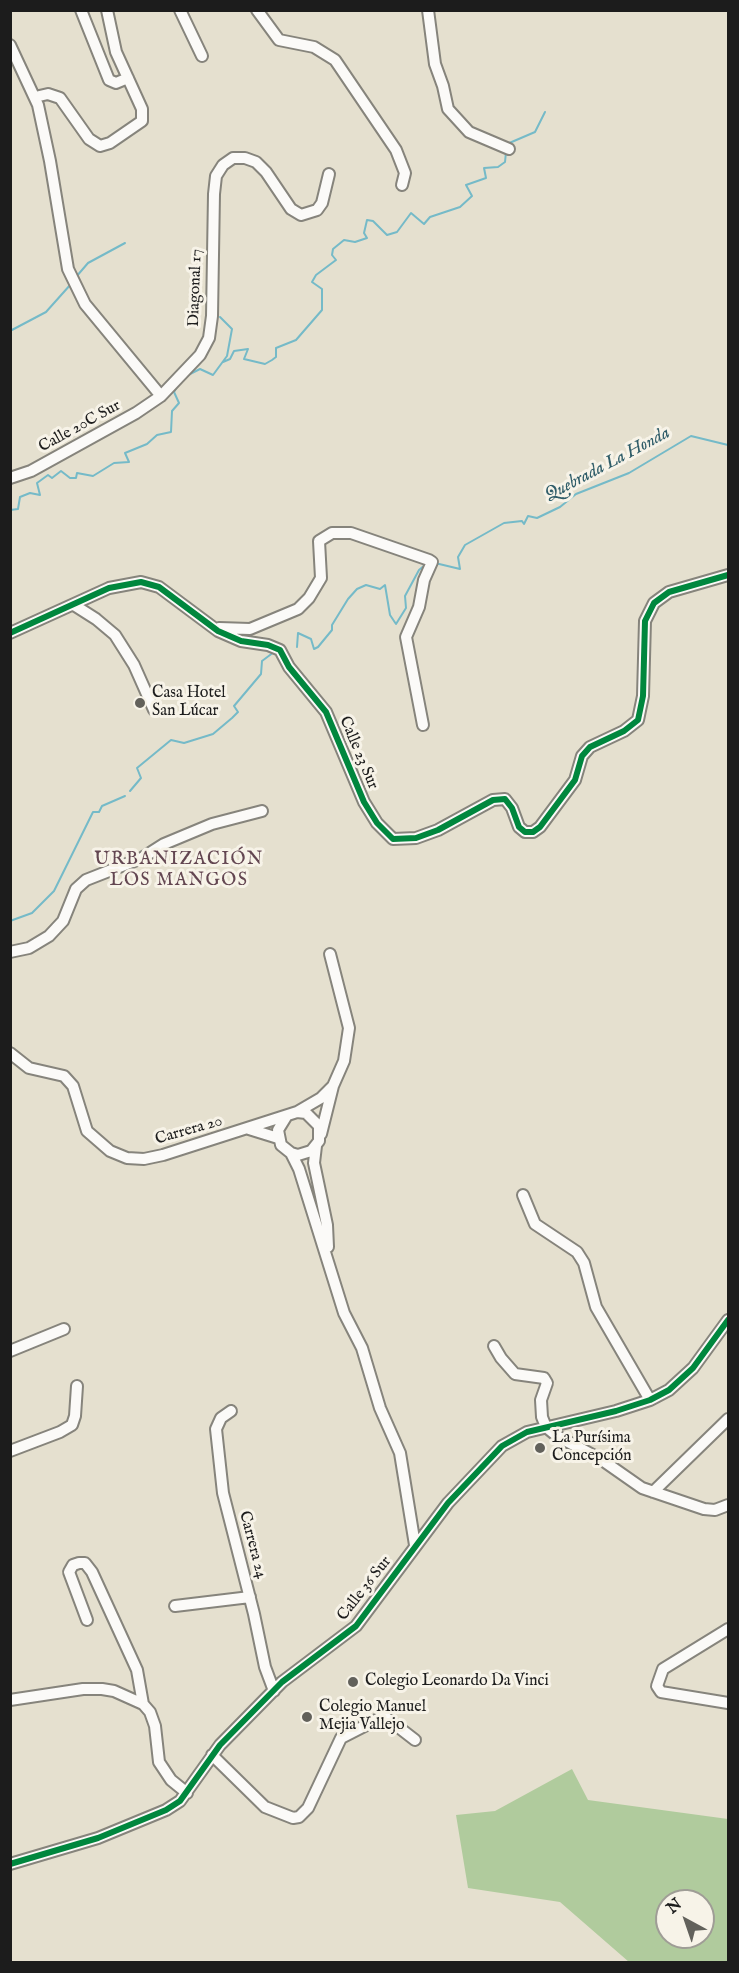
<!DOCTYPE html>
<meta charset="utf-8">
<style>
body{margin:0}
#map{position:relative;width:739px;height:1973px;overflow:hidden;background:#e5e0cf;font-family:"IM FELL English",serif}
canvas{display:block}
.frame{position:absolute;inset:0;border:12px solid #1c1c1c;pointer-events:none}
.north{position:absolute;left:655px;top:1889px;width:60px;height:60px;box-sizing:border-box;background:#f7f3e8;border:2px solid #9f9d96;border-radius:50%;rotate:320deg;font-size:16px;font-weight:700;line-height:24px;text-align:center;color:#1c1c1c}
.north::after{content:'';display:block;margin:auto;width:21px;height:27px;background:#62615b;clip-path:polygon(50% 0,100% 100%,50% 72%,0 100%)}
</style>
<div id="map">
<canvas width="739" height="1973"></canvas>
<div class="frame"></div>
<div class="north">N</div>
</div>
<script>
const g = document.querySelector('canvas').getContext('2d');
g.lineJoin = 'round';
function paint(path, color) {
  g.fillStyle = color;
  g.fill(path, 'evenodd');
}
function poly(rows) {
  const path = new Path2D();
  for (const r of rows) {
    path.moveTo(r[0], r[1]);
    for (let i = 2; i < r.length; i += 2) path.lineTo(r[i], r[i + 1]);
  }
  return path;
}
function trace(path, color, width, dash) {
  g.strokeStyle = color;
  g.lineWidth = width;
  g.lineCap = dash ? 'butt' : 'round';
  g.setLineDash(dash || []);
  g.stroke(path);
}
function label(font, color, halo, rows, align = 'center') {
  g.font = font + ' "IM FELL English",serif';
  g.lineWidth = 6;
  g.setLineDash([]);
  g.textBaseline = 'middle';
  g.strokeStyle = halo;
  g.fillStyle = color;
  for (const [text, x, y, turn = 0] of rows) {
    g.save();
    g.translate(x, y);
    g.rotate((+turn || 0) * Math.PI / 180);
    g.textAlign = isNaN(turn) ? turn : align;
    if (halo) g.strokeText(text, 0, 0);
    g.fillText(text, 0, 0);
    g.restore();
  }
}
const forest = poly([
 [572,1769,588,1800,728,1819,728,1962,629,1962,560,1902,468,1888,456,1815,495,1811],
 [667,1901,703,1901,703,1937,667,1937]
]);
const stream = poly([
 [507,144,535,132,545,112],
 [76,277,88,263,125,243],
 [10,331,46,312,71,284],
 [223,362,230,359,234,351,248,349,244,359,265,364,272,360,276,357,276,348,296,340,322,310,322,289,312,282,316,275,336,260,332,255,333,249,344,240,355,242,367,238,364,233,367,220,373,221,387,235,397,232,411,213,424,224,430,217,460,207,472,196,466,185,486,178,484,168,498,167,505,162,506,152],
 [188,375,200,369,213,375,227,356,232,329,220,317],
 [10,510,18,509,20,497,30,493,40,495,37,483,48,475,52,478,61,471,70,478,76,478,77,473,93,476,114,463,129,462,125,453,147,444,157,435,171,432,172,411,179,403,174,392,178,385],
 [435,563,460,569,458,557,465,545,504,523,522,521,524,524,528,516,537,518,560,507,576,494,629,473,691,436,728,445],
 [297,647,298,633,311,639,314,649,318,647,332,630,332,625,348,599,357,589,366,585,380,589,385,585,390,615,396,624,406,608,405,596,419,570,426,564],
 [130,791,141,778,137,768,171,740,184,743,213,734,232,718,238,712,234,706,261,674,262,661,274,652],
 [10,921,32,913,54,891,93,812,99,812,102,806,125,796]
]);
const minor = poly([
 [81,10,109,80,116,83,128,78],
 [180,10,202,56],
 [257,10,279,40,314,47,335,60,396,150,405,173,402,185],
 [428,10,435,64,443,86,448,109,469,132,509,149],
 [10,45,38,105,50,161,68,269,85,304,161,396],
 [35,97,48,94,60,98,89,139,100,146,110,143,142,121,142,109,116,52,107,10],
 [10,478,31,471,136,413,161,396,200,355,209,338,212,316,214,194,216,176,223,165,233,158,245,158,256,162,266,172,291,209,301,215,317,210,322,203,329,174],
 [74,605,96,619,115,635,134,665,154,710],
 [219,628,250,629,298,609,309,598,321,578,319,541,332,533,351,533,429,560,432,562,424,580,419,607,406,637,423,725],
 [10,633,109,588,141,582,159,587,218,631,241,641,268,645,280,650,289,667,326,712,364,802,377,823,393,839,416,838,438,830,493,800,505,799,512,808,519,827,525,832,533,832,540,827,575,780,582,756,590,747,624,731,638,720,643,696,645,621,654,603,669,592,728,575],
 [10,952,29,948,49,936,63,921,76,889,86,880,142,858,164,844,212,824,262,811],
 [10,1053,29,1068,64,1076,73,1086,87,1131,110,1151,127,1158,144,1159,163,1155,297,1112,306,1113,319,1126,319,1141,311,1151,298,1155,291,1153,281,1145,278,1130,286,1117],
 [297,1112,321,1098,333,1086],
 [249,1129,278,1138],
 [321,1134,333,1086,344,1061,349,1028,330,954],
 [316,1146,314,1163,327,1225,328,1247],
 [291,1153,299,1169,344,1313,362,1348,380,1408,400,1453,415,1545],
 [523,1195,535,1224,577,1252,584,1263,596,1307,650,1400],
 [494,1346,501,1358,515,1374,544,1378,547,1383,541,1400,542,1417,546,1427,557,1436,602,1460,642,1488,704,1509,715,1510,728,1505],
 [10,1351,64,1329],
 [231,1411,221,1418,216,1429,223,1493,254,1614,265,1667,274,1691],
 [10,1451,60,1432,72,1425,75,1416,77,1386],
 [653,1492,728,1419],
 [175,1606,250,1597],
 [87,1620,69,1572,73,1565,79,1563,85,1563,92,1572,137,1670,143,1704],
 [728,1629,663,1669,657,1686,661,1692,728,1703],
 [10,1700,83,1689,102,1689,114,1691,143,1704,150,1712,155,1726,159,1762,171,1780,187,1793],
 [212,1755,265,1807,293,1818,299,1817,308,1808,341,1738,384,1716,415,1740],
 [10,1864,98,1838,166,1810,180,1801,220,1745,282,1682,356,1626,448,1503,502,1446,527,1432,616,1411,650,1400,669,1390,693,1368,728,1320]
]);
const cycleway = poly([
 [10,633,109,588,141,582,159,587,218,631,241,641,268,645,280,650,289,667,326,712,364,802,377,823,393,839,416,838,438,830,493,800,505,799,512,808,519,827,525,832,533,832,540,827,575,780,582,756,590,747,624,731,638,720,643,696,645,621,654,603,669,592,728,575],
 [10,1864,98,1838,166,1810,180,1801,220,1745,282,1682,356,1626,448,1503,502,1446,527,1432,616,1411,650,1400,669,1390,693,1368,728,1320]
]);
const markers = [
 [140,703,6,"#62615b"],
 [540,1448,6,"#62615b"],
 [353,1682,6,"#62615b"],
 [307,1717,6,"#62615b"]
];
const streetNames = [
 ["Diagonal 17",196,288,-88],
 ["Calle 20C Sur",80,427,-29],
 ["Calle 23 Sur",358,753,67],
 ["Carrera 20",189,1131,-16],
 ["Carrera 24",252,1545,75],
 ["Calle 36 Sur",365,1589,-52]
];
const poiNames = [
 ["Casa Hotel",152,694],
 ["San Lúcar",152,712],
 ["La Purísima",552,1439],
 ["Concepción",552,1457],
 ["Colegio Leonardo Da Vinci",365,1682],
 ["Colegio Manuel",319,1708],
 ["Mejia Vallejo",319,1726]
];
const waterNames = [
 ["Quebrada La Honda",608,465,-28]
];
const neighbourhoodNames = [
 ["URBANIZACIÓN",179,860],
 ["LOS MANGOS",179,881]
];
paint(forest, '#b0cb9d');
trace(stream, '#75bac8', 2);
trace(minor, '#86847c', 14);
trace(minor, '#fbfaf8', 10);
trace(cycleway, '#00873e', 6);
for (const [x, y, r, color] of markers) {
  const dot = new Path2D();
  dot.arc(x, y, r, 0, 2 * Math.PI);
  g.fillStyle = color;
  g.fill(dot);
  trace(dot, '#f7f3e8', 2);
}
label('16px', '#1c1c1c', '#f7f3e8', streetNames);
label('16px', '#1c1c1c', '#f7f3e8', poiNames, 'left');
label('italic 18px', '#2e5c68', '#f7f3e8', waterNames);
g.letterSpacing = '1.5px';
label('18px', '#634651', '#f7f3e8', neighbourhoodNames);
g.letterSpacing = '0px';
</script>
